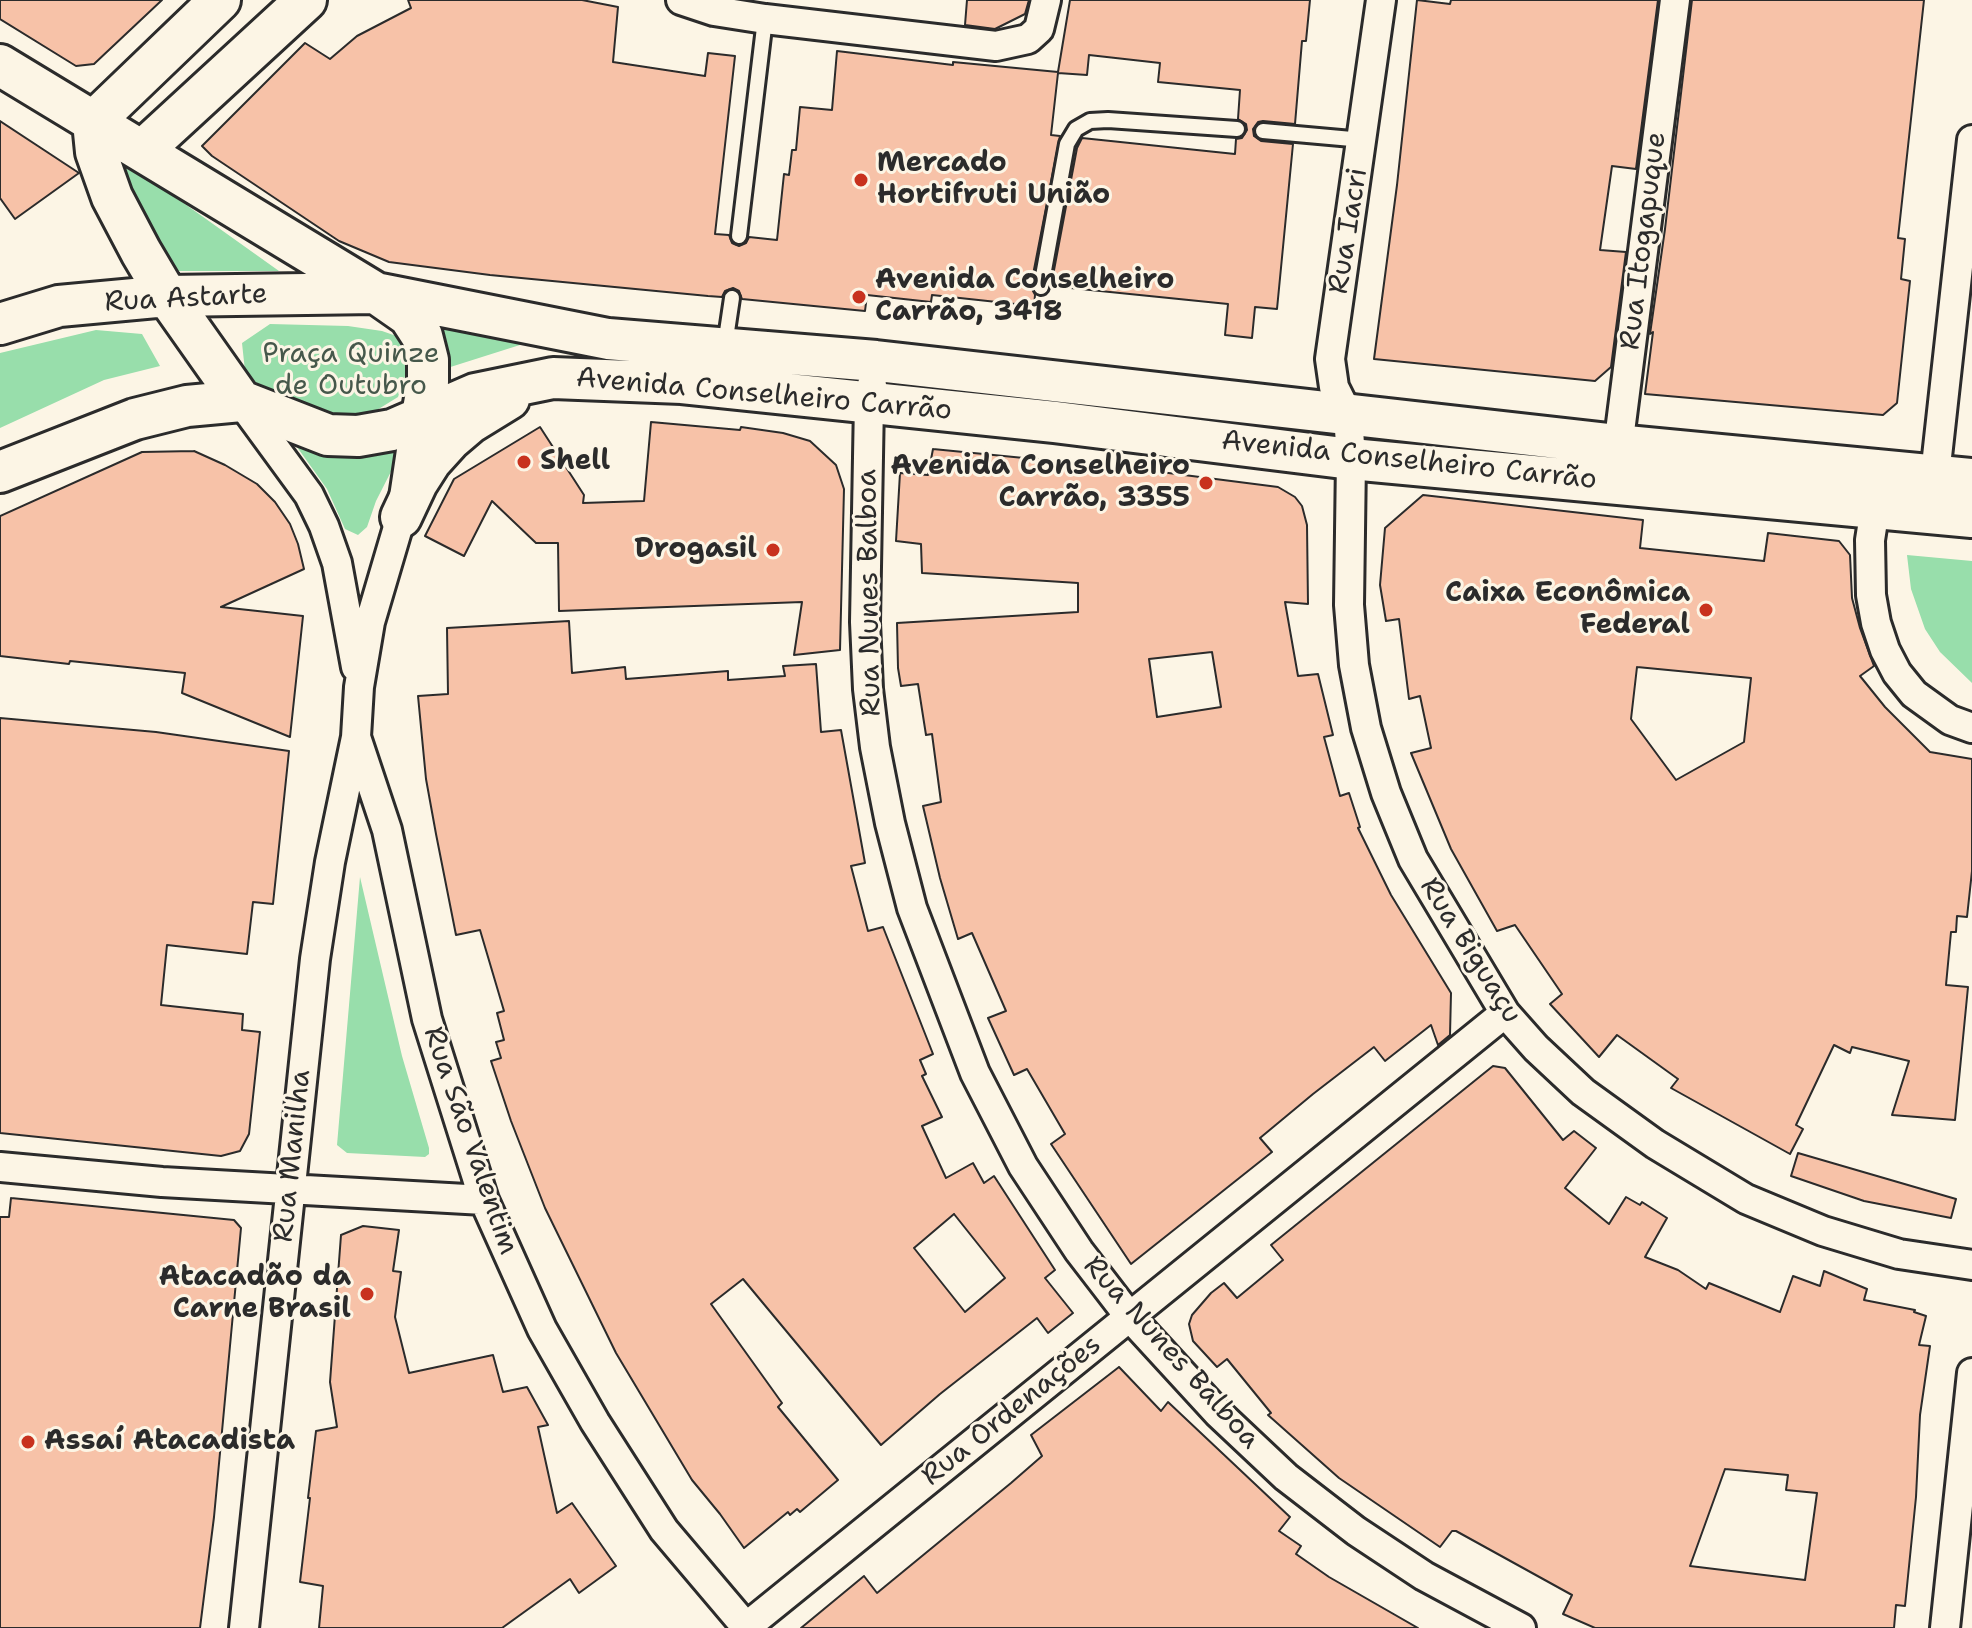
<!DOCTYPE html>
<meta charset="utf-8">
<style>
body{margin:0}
canvas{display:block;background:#fcf5e5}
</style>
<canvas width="1972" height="1628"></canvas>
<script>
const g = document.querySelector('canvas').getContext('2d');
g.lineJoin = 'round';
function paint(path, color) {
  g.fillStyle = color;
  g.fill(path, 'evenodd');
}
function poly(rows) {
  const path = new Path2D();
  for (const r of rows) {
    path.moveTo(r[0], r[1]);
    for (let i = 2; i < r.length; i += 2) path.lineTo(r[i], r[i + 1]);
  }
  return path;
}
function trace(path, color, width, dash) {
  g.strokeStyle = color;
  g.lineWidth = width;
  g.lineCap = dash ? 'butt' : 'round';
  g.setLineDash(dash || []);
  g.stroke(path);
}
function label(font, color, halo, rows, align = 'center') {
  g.font = font + ' "Shantell Sans",sans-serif';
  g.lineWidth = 6;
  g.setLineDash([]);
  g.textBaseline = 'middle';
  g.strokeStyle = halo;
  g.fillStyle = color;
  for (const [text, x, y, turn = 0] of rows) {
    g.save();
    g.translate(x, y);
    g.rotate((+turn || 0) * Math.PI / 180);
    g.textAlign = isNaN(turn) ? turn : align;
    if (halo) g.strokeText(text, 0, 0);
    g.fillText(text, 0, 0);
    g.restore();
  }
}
const green = poly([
 [119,157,279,271,169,271],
 [270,324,348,326,382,331,402,338,411,358,398,397,372,413,352,416,322,411,261,388,245,371,242,343],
 [434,326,523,344,441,370],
 [96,330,142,334,160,366,104,380,0,428,0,353],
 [297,447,332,454,371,455,403,448,376,501,367,527,358,535,345,529,327,489],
 [1907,555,1972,561,1972,683,1940,652,1925,629,1911,589],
 [360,877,402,1056,429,1148,429,1154,425,1157,347,1153,337,1145]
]);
const building = poly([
 [0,0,162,0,94,64,76,66,0,19,0,0],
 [408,0,582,0,618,7,613,62,705,76,708,53,735,56,715,234,729,235,732,243,739,246,746,243,749,237,777,240,784,174,789,175,792,150,796,150,800,107,832,110,837,51,953,65,953,62,1058,72,1070,0,1310,0,1306,41,1302,41,1295,124,1263,121,1258,122,1253,129,1254,136,1261,141,1293,144,1277,309,1255,307,1252,338,1225,335,1228,304,1051,286,1077,148,1082,138,1235,154,1236,139,1242,138,1247,130,1246,124,1238,119,1240,90,1158,82,1160,63,1089,55,1087,75,1058,73,1051,135,1060,136,1031,285,1035,295,1034,306,932,295,931,302,867,295,865,311,742,299,739,291,733,288,725,291,722,297,708,296,490,275,389,262,339,241,212,156,202,146,305,43,330,59,357,36,411,8,408,0],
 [967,0,1029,0,1025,14,995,29,965,25,967,0],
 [1417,0,1450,4,1451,0,1658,0,1636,169,1612,166,1600,250,1626,252,1611,367,1595,381,1374,359,1397,185,1417,0],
 [1692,0,1924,0,1898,238,1905,239,1901,279,1910,281,1897,403,1883,415,1645,394,1653,332,1650,334,1665,229,1692,0],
 [0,121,79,173,15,219,0,198,0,121],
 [651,422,740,430,741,427,783,433,810,441,836,465,844,489,840,650,794,655,802,602,559,611,558,543,536,543,492,501,464,556,425,536,454,479,540,427,584,495,583,503,644,501,651,422],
 [933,449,1145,470,1278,487,1295,497,1302,506,1307,525,1308,604,1285,602,1298,676,1318,674,1333,735,1324,737,1340,796,1349,793,1360,827,1358,828,1391,895,1451,993,1450,1035,1438,1045,1431,1025,1385,1061,1374,1047,1313,1094,1260,1138,1272,1152,1131,1264,1051,1144,1065,1134,1027,1069,1014,1075,988,1018,1006,1011,972,933,958,939,940,878,923,806,941,802,932,734,926,735,918,684,901,686,898,668,897,623,1078,612,1078,583,922,573,921,544,896,541,900,473,928,475,933,449],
 [1212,652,1221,707,1157,717,1149,659,1212,652],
 [194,451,225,465,257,484,275,502,290,524,298,544,304,569,221,607,303,616,290,737,182,693,185,673,70,661,69,664,0,656,0,516,142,452,194,451],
 [1423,495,1643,520,1640,548,1764,561,1768,533,1839,541,1850,555,1852,598,1860,628,1874,666,1860,676,1885,707,1930,752,1972,759,1972,871,1967,917,1957,916,1956,932,1951,932,1946,985,1968,987,1955,1120,1892,1115,1909,1061,1852,1047,1850,1053,1834,1045,1796,1125,1803,1129,1790,1154,1671,1088,1678,1079,1617,1035,1599,1057,1550,1004,1562,994,1515,925,1497,931,1451,849,1411,753,1431,748,1420,696,1409,699,1399,619,1386,621,1380,585,1385,528,1423,495],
 [1637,667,1751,678,1744,742,1676,780,1631,719,1637,667],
 [569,621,572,673,625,667,626,679,728,671,728,680,785,676,783,666,816,664,821,732,841,730,865,863,851,866,868,931,883,927,933,1054,920,1060,926,1074,922,1076,942,1117,922,1126,946,1178,973,1163,984,1183,994,1176,1055,1270,1045,1278,1073,1313,1048,1333,1037,1318,940,1394,881,1445,743,1279,711,1304,782,1403,778,1407,838,1480,800,1512,797,1509,790,1515,788,1512,744,1548,720,1514,692,1480,616,1353,545,1208,511,1121,491,1061,501,1058,496,1042,504,1040,497,1013,504,1011,480,930,456,935,436,834,426,779,418,696,448,694,447,628,569,621],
 [954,1214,1005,1278,965,1312,914,1248,954,1214],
 [0,718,156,732,289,751,273,904,253,902,247,954,167,945,161,1005,243,1014,242,1030,260,1032,249,1134,240,1151,221,1156,0,1133,0,718],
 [1493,1066,1505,1068,1563,1140,1574,1131,1596,1148,1565,1188,1609,1224,1626,1197,1640,1205,1642,1202,1667,1218,1645,1257,1678,1270,1706,1289,1709,1283,1780,1312,1793,1276,1820,1286,1824,1271,1867,1289,1864,1300,1915,1310,1914,1312,1926,1316,1919,1345,1930,1346,1920,1415,1916,1497,1905,1606,1896,1605,1894,1628,1595,1628,1563,1614,1572,1595,1456,1531,1452,1531,1440,1547,1339,1478,1268,1415,1271,1413,1227,1359,1217,1367,1193,1341,1189,1324,1192,1315,1211,1293,1224,1283,1237,1298,1283,1260,1271,1245,1493,1066],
 [1725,1469,1788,1475,1786,1490,1817,1493,1805,1580,1690,1566,1725,1469],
 [1798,1153,1956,1199,1951,1218,1864,1201,1791,1176,1798,1153],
 [11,1198,234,1220,241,1228,214,1517,200,1628,0,1628,0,1217,9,1217,11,1198],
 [363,1226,399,1230,393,1271,401,1272,395,1317,409,1373,493,1355,503,1392,527,1387,548,1425,538,1427,557,1513,572,1503,616,1566,579,1593,570,1579,502,1628,319,1628,323,1586,300,1582,310,1498,308,1498,316,1431,337,1427,330,1382,341,1235,363,1226],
 [1119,1367,1161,1411,1168,1402,1290,1517,1279,1531,1301,1546,1296,1554,1329,1577,1418,1628,801,1628,864,1576,877,1593,1011,1483,1042,1456,1031,1435,1119,1367]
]);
const lane = poly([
 [1263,131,1363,140],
 [739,236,765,19],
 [1041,287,1067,144,1076,129,1090,121,1108,120,1237,129],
 [725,345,732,298]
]);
const street = poly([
 [681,0,714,11,765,19,996,46,1028,39,1039,29,1046,0],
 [1381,0,1330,359,1334,387,1348,415,1351,459,1349,605,1354,665,1366,728,1386,793,1413,859,1505,1013,1536,1048,1583,1092,1655,1144,1746,1199,1823,1231,1899,1254,1972,1265],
 [872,385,869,402,865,622,868,689,875,747,890,823,912,908,975,1073,1023,1166,1079,1251,1129,1316,1218,1413,1286,1477,1356,1531,1424,1576,1521,1628],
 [241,402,309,495,324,526,337,563,356,667],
 [1616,463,1675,0],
 [1933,493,1972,140],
 [1875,508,1870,540,1871,595,1876,623,1885,650,1897,673,1914,694,1950,720,1972,728],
 [356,737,387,830,427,1019,484,1200,542,1329,595,1422,664,1530,747,1628],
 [0,1167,162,1182,484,1200],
 [244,1628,315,959,330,862,356,737,359,687,370,622,401,517,413,437,422,415],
 [745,1628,1505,1013],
 [1945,1628,1972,1373]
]);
const secondary = poly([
 [0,65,376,293,608,339,876,361,1618,445,1972,479],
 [93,122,96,152,112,197,141,252,167,296,241,401,328,435,358,436,392,430,475,394,553,378,682,383,1055,422,1351,459,1972,517],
 [93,122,220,0],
 [142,151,306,0],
 [0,324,59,306,167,296,376,293,409,316,422,336,428,360,428,382,422,415],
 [0,472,135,419,187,406,241,401],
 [401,517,417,483,431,461,450,440,470,423,509,399]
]);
const markers = [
 [861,180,8,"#c8321e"],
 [859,297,8,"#c8321e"],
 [524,462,8,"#c8321e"],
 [1206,483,8,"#c8321e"],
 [773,550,8,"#c8321e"],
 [1706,610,8,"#c8321e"],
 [367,1294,8,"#c8321e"],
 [28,1442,8,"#c8321e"]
];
const poiNames = [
 ["Mercado",877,164],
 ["Hortifruti União",877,196],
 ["Avenida Conselheiro",875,281],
 ["Carrão, 3418",875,313],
 ["Shell",540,462],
 ["Avenida Conselheiro",1190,467,"right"],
 ["Carrão, 3355",1190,499,"right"],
 ["Drogasil",757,550,"right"],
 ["Caixa Econômica",1690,594,"right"],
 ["Federal",1690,626,"right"],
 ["Atacadão da",351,1278,"right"],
 ["Carne Brasil",351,1310,"right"],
 ["Assaí Atacadista",44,1442]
];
const streetNames = [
 ["Rua Iacri",1349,231,-81],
 ["Rua Itogapuque",1644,241,-83],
 ["Rua Astarte",186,299,-3],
 ["Avenida Conselheiro Carrão",764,395,5],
 ["Avenida Conselheiro Carrão",1409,461,6],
 ["Rua Nunes Balboa",870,593,-91],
 ["Rua Biguaçu",1470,951,58],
 ["Rua São Valentim",470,1141,71],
 ["Rua Manilha",293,1156,-84],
 ["Rua Nunes Balboa",1171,1353,48],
 ["Rua Ordenações",1012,1411,-39]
];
const parkNames = [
 ["Praça Quinze",351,355],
 ["de Outubro",351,387]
];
paint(green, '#98deab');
paint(building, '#f7c2a8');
trace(building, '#2b2b2b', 2);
trace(lane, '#2b2b2b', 20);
trace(street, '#2b2b2b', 34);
trace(secondary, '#2b2b2b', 46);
trace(lane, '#fcf5e5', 14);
trace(street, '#fcf5e5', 28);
trace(secondary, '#fcf5e5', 40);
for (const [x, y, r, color] of markers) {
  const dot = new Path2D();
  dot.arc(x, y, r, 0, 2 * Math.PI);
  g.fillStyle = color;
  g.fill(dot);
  trace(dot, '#fcf5e5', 3);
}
label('bold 28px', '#2b2b2b', '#fcf5e5', poiNames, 'left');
label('28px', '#2b2b2b', '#fcf5e5', streetNames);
label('28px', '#46584b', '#fcf5e5', parkNames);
</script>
